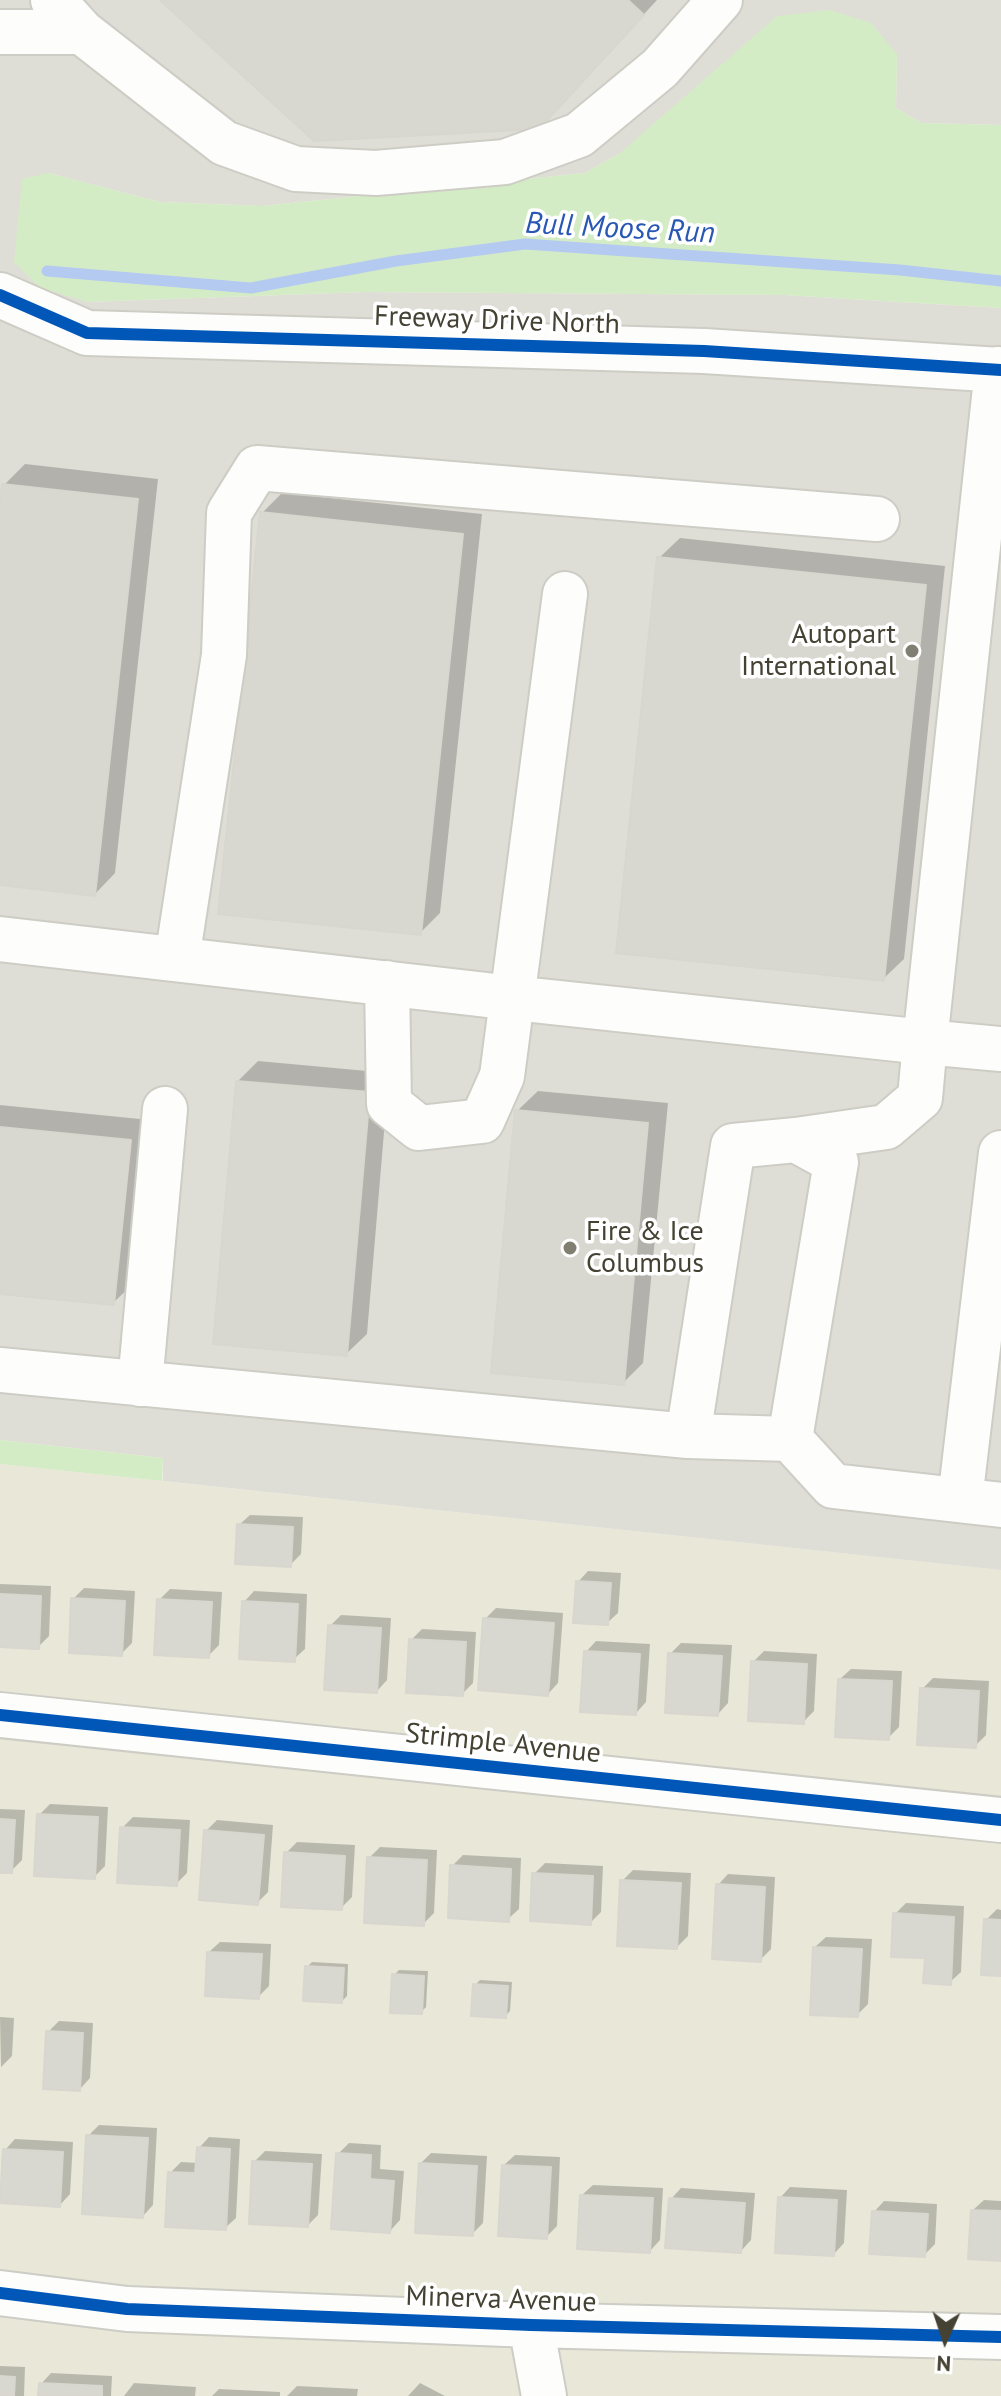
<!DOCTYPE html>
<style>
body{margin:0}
#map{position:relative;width:1001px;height:2396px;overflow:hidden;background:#f0efe8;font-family:"PT Sans",sans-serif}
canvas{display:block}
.north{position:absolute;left:905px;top:2300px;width:80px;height:80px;-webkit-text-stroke:6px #fff;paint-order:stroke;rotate:183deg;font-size:22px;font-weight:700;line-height:32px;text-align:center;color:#454233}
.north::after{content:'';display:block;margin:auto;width:28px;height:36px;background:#454233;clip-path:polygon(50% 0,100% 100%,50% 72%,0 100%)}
</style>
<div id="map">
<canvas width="1001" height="2396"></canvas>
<div class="north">N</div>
</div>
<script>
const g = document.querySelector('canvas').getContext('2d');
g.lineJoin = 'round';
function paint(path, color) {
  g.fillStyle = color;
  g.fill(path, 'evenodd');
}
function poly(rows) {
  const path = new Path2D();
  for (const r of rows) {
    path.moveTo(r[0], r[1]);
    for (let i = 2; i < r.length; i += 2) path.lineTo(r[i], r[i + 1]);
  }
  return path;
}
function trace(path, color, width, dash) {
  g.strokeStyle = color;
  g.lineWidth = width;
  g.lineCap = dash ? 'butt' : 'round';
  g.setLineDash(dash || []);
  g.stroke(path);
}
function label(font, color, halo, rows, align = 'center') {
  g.font = font + ' "PT Sans",sans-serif';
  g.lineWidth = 7;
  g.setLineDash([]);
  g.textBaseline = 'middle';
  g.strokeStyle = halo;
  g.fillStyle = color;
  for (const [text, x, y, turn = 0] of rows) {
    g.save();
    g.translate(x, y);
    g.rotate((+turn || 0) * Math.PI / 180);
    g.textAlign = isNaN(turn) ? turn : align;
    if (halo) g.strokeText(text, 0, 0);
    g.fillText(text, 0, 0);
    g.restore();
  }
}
const residential = poly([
 [0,1464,1001,1570,1001,2396,0,2396]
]);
const industrial = poly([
 [0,0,1001,0,1001,125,921,123,896,108,897,54,620,153,585,173,262,206,160,202,48,173,87,302,365,292,784,295,1001,308,1001,1570,163,1481,163,1458,0,1440]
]);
const green = poly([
 [830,10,871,23,897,54,896,108,921,123,1001,125,1001,308,784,295,365,292,87,302,39,287,14,262,22,179,48,173,160,202,262,206,585,173,620,153,777,16],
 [0,1440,163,1458,162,1481,0,1464]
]);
const shadow = poly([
 [163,0,657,0,559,106],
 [25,464,158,479,115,873,95,894,0,883,0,523,4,485],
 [282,493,482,514,440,913,420,933,262,513],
 [680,538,945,566,904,959,883,979,659,558],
 [258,1061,389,1073,367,1334,346,1354,238,1081],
 [538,1091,668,1103,643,1363,623,1383,517,1111],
 [0,1105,150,1120,134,1283,113,1303,0,1292],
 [250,1515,303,1517,301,1554,290,1565,239,1525],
 [588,1571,621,1573,618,1613,607,1623,578,1582],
 [0,1584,51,1586,49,1636,38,1647,0,1645],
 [84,1588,135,1591,132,1643,121,1654,73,1599],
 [170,1589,222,1592,219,1645,208,1656,159,1600],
 [254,1591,307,1594,305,1649,294,1659,244,1602],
 [496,1608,563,1613,558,1683,548,1694,485,1619],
 [341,1615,391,1618,387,1680,377,1691,330,1626],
 [422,1629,476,1632,473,1683,462,1694,411,1640],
 [596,1641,650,1644,646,1702,636,1713,586,1652],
 [681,1643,732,1645,728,1703,718,1714,670,1654],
 [764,1651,817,1654,814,1711,803,1722,753,1662],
 [851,1669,902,1671,899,1727,888,1738,840,1679],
 [933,1678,989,1681,986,1735,975,1746,922,1689],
 [50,1804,108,1807,105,1866,94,1877,39,1815],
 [0,1809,25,1810,22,1860,11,1871,0,1871],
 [133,1817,190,1820,187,1873,176,1884,122,1828],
 [217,1820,273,1825,268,1892,257,1903,206,1831],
 [297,1842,355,1845,352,1897,341,1908,286,1853],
 [380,1847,437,1850,434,1913,423,1924,369,1858],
 [463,1855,521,1858,519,1909,508,1919,452,1866],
 [545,1863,603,1866,601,1912,590,1923,534,1874],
 [633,1870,691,1873,688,1936,677,1947,622,1881],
 [728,1874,775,1877,771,1949,760,1960,718,1885],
 [906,1903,964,1906,961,1972,950,1982,895,1914],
 [997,1909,1001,1910,1001,1974,986,1920],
 [826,1937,872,1939,868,2004,857,2015,815,1947],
 [220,1942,271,1944,269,1986,258,1997,209,1952],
 [312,1962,348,1964,347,1996,342,2001,307,1967],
 [399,1970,428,1971,426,2007,421,2012,394,1975],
 [480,1980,512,1982,510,2011,505,2016,475,1985],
 [0,2017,14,2018,12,2056,1,2067],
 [59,2021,93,2023,90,2078,80,2089,48,2032],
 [99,2125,157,2128,153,2205,143,2216,88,2136],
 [209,2137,240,2139,236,2218,225,2228,170,2173,181,2162,198,2163,199,2148],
 [15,2139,73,2142,70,2194,60,2205,5,2150],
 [349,2143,381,2145,380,2169,404,2171,400,2220,390,2231,338,2154],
 [265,2151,322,2154,318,2215,308,2225,254,2162],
 [431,2153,487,2156,483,2223,472,2234,421,2163],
 [515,2155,560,2157,557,2226,546,2237,504,2165],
 [593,2185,663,2188,660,2240,650,2251,582,2195],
 [790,2187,847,2190,844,2243,834,2254,780,2198],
 [681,2188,755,2193,751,2240,741,2251,671,2199],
 [984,2200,1001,2201,1001,2259,973,2210],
 [884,2201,937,2204,935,2244,924,2255,874,2212],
 [0,2366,25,2367,24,2396,0,2396],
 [51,2373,112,2376,111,2396,40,2396,41,2384],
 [134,2383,196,2387,195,2396,124,2396],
 [420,2383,445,2396,408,2396],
 [297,2386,358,2389,357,2396,287,2396],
 [219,2389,280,2392,280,2396,212,2396]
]);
const stream = poly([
 [47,271,251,288,396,261,525,244,900,270,1001,281]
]);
const building = poly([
 [160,0,628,0,644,15,539,129,314,141,160,0],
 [2,484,138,499,95,896,0,885,0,505,2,484],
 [260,512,463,534,421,935,218,914,260,512],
 [657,557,926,585,884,981,616,953,657,557],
 [236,1081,370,1092,347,1356,213,1344,236,1081],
 [515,1110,648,1123,624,1385,491,1373,515,1110],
 [0,1127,131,1140,114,1305,0,1294,0,1127],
 [237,1524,293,1527,291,1567,235,1564,237,1524],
 [576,1581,611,1583,608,1625,573,1623,576,1581],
 [0,1594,41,1596,39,1649,0,1647,0,1594],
 [71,1598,125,1601,122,1656,69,1653,71,1598],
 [157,1599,212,1602,209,1658,154,1655,157,1599],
 [242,1601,298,1604,295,1662,239,1659,242,1601],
 [483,1618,554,1623,548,1696,478,1690,483,1618],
 [328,1625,381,1628,377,1693,324,1690,328,1625],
 [409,1639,466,1642,463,1696,406,1693,409,1639],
 [584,1651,640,1654,636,1715,580,1712,584,1651],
 [668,1653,722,1656,718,1716,665,1713,668,1653],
 [751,1661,807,1664,804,1724,748,1721,751,1661],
 [838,1679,892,1681,889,1740,835,1737,838,1679],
 [920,1688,979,1691,976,1748,917,1745,920,1688],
 [37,1814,98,1817,95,1879,34,1876,37,1814],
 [0,1819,15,1820,12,1873,0,1873,0,1819],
 [120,1827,180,1830,177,1886,117,1883,120,1827],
 [204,1830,264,1835,258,1905,199,1900,204,1830],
 [284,1852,345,1856,342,1910,281,1907,284,1852],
 [367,1857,427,1860,424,1926,364,1923,367,1857],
 [450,1865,511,1869,509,1922,448,1918,450,1865],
 [532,1873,593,1876,591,1925,530,1921,532,1873],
 [620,1880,681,1883,677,1949,617,1946,620,1880],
 [716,1884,765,1887,761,1962,712,1959,716,1884],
 [893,1913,954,1917,951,1985,923,1983,925,1958,891,1957,893,1913],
 [984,1919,1001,1920,1001,1976,981,1975,984,1919],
 [813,1947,862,1949,858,2017,810,2015,813,1947],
 [207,1952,262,1954,259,1999,205,1996,207,1952],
 [305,1966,344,1968,342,2003,303,2001,305,1966],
 [392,1974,424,1976,422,2014,390,2013,392,1974],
 [473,1984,508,1986,506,2018,471,2016,473,1984],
 [46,2031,83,2033,80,2091,43,2089,46,2031],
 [86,2135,148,2138,143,2218,82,2214,86,2135],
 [197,2147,230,2149,226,2230,165,2227,168,2172,195,2173,197,2147],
 [3,2149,63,2152,60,2207,0,2203,3,2149],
 [336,2153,371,2155,370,2179,394,2181,390,2233,331,2229,336,2153],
 [252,2161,312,2164,308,2227,249,2224,252,2161],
 [419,2163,477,2166,473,2236,415,2233,419,2163],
 [502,2165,551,2167,547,2239,498,2236,502,2165],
 [580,2195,653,2198,650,2253,577,2249,580,2195],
 [778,2197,837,2200,834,2256,775,2253,778,2197],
 [669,2198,745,2203,741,2253,665,2248,669,2198],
 [971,2210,1001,2211,1001,2261,968,2259,971,2210],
 [872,2211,928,2214,925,2257,869,2254,872,2211],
 [0,2376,15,2377,14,2396,0,2396,0,2376],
 [39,2383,102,2386,102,2396,38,2396,39,2383]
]);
const minor = poly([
 [0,32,82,32,53,0],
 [82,32,224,143,296,169,376,173,505,162,579,135,660,68,720,0],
 [0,295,87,333,704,351,1001,370],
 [997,369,925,1042,1001,1049],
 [0,939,513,998,925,1042,920,1098,886,1127,796,1140,836,1162,790,1439,688,1436,733,1146,796,1140],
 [177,959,224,655,229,513,257,468,877,519],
 [387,983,389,1104,419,1128,482,1121,502,1076,565,594],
 [0,1370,688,1436],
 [140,1384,165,1109],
 [790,1439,833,1486,1001,1505],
 [960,1500,1001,1153],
 [0,1715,1001,1820],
 [0,2293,127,2309,531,2325,1001,2337],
 [531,2325,544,2396]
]);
const cycleway = poly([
 [0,295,87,333,704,351,1001,370],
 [0,1715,1001,1820],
 [0,2293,127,2309,531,2325,1001,2337]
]);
const markers = [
 [912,651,8,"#817f72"],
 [570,1248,8,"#817f72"]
];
const streetNames = [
 ["Freeway Drive North",497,321,2],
 ["Strimple Avenue",503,1744,6],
 ["Minerva Avenue",501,2300,2]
];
const poiNames = [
 ["Autopart",896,635],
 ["International",896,667],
 ["Fire & Ice",586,1232,"left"],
 ["Columbus",586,1264,"left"]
];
const waterNames = [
 ["Bull Moose Run",620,229,3]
];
paint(residential, '#e8e7d8');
paint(industrial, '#dfded6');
paint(green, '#d4ecc6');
paint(shadow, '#0003');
trace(stream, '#b5caf0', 11);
paint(building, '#d9d8d0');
trace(building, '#d8d6ce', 2);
trace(minor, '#cdcdc5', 48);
trace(minor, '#fdfdfc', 44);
trace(cycleway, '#0057b8', 12);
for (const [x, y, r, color] of markers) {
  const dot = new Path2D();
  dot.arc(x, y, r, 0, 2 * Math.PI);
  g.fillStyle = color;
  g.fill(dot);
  trace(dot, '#fff', 3);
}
label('28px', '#454233', '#fff', streetNames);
label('28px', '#454233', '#fff', poiNames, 'right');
label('italic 30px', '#2957b4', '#fff', waterNames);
</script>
